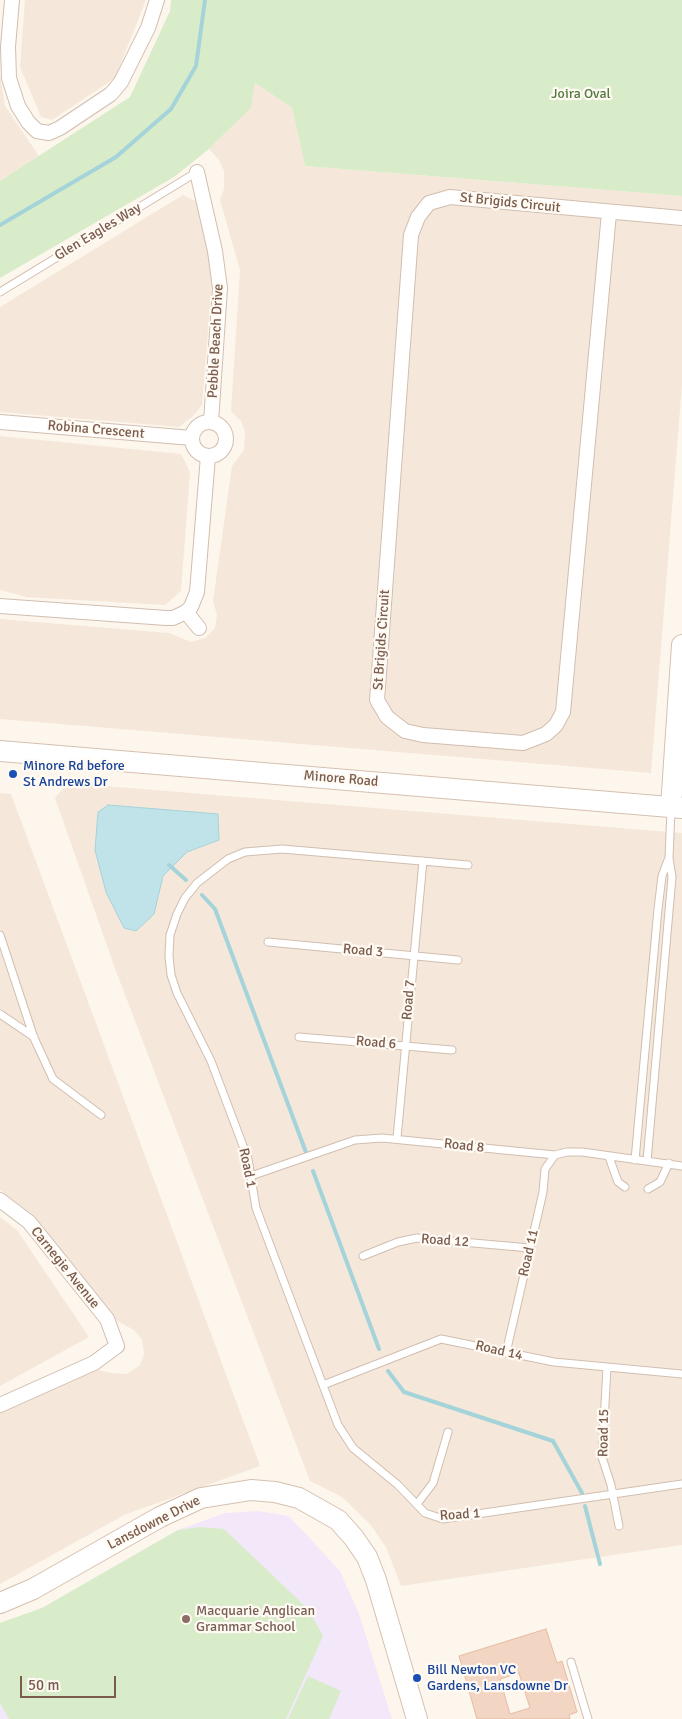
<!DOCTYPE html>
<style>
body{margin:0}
#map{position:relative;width:682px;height:1719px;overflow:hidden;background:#fdf6ec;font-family:Signika,sans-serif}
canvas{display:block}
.scale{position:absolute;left:20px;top:1676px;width:96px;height:22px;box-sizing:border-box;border:2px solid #7a5c4d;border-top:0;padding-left:6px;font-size:15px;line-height:18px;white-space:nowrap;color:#7a5c4d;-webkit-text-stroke:4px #fffaf3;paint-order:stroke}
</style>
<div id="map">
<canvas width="682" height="1719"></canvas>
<div class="scale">50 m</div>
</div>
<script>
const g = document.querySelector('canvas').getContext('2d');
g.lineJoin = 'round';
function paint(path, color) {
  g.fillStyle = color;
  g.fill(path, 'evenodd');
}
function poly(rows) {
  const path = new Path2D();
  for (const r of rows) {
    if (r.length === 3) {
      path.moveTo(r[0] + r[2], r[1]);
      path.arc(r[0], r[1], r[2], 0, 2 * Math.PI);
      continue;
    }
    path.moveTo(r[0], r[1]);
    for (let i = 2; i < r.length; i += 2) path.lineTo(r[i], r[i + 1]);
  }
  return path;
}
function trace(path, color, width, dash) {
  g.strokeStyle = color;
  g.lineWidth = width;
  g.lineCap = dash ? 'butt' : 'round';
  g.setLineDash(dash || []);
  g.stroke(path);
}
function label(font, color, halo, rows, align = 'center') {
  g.font = font + ' Signika,sans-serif';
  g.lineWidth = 4.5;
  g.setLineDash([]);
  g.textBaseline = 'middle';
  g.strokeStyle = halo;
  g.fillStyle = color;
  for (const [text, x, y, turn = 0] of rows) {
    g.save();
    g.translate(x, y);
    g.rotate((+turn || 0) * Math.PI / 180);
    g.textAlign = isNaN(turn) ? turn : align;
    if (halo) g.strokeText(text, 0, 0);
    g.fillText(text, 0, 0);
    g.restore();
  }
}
const residential = poly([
 [25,0,146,0,115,78,52,120,41,117,20,67],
 [0,75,5,106,39,156,0,181],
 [255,83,292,108,305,166,682,196,682,384,651,773,0,719,0,619,169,633,191,642,205,638,215,628,217,615,213,601,232,466,244,450,245,432,241,421,231,411,240,270,220,200,224,189,224,171,219,160,209,149,251,108],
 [183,195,196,201,213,269,202,405,193,416,179,427,0,412,0,307],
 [0,436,181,454,190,472,181,591,165,605,26,597,0,590],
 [68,783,682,833,682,1545,401,1586,386,1547,370,1524,342,1497,310,1481,116,971,55,798],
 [0,793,11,794,260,1466,124,1515,0,1584,0,1412,94,1369,111,1373,127,1374,140,1365,144,1354,142,1339,134,1330,117,1321,33,1215,0,1190],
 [0,1217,17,1230,89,1337,0,1386]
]);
const education = poly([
 [258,1511,289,1516,340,1571,359,1614,392,1719,0,1719,0,1623,42,1608,178,1530,225,1513]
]);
const green = poly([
 [171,0,682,0,682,196,305,166,292,108,255,83,251,108,209,149,174,177,0,278,0,181,130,97,170,11],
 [200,1527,224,1529,309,1610,323,1636,286,1719,9,1719,0,1703,0,1623,42,1608,178,1530],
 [308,1676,341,1691,329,1719,288,1719]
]);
const water = poly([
 [108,805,218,814,219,840,187,852,163,876,154,914,136,931,124,928,106,892,95,850,98,812,108,805]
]);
const stream = poly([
 [0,225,116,157,171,109,196,66,205,0],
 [169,865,186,880],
 [202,895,215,909,307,1155],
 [313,1171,379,1349],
 [388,1371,404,1392,553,1441,582,1493],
 [585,1506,600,1564]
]);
const building = poly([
 [546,1629,557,1663,562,1661,577,1712,569,1715,570,1719,477,1719,459,1656,546,1629],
 [519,1673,530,1708,510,1714,500,1679,519,1673]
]);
const lane = poly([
 [0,292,197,172],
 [468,865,282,849,245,852,228,859,197,883,185,898,177,914,170,935,169,956,171,975,177,993,211,1061,248,1159,256,1208,338,1425,353,1448,398,1485,425,1513,443,1519,682,1484],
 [0,935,34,1038,53,1079,101,1115],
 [268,942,458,960],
 [0,1014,34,1037],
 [299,1037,452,1050],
 [397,1138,423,861],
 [609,1157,618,1182,625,1187],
 [635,1160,658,909,662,876,668,860],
 [647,1161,672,877,669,858,671,810],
 [251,1176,355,1140,382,1138,555,1155,567,1152,582,1152,682,1166],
 [648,1189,660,1182,669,1163],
 [363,1256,398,1242,417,1238,530,1248],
 [506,1353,543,1192,545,1169,555,1155],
 [607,1368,602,1457,611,1485,619,1526],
 [323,1385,441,1339,554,1362,682,1374],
 [417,1504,433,1483,448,1432],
 [571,1662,588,1719]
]);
const street = poly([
 [12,0,8,47,9,78,18,106,28,122,37,131,49,133,60,128,111,94,121,82,148,28,157,0],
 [197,172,215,251,220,288,211,422],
 [609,213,563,712,556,725,546,734,523,743,423,735,405,731,387,717,377,700,411,235,418,217,429,203,450,197,682,218],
 [209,439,17],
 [0,422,192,438],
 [0,606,166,618,173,618,186,612,191,607,197,592,208,456],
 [186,612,199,628],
 [0,1200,29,1222,107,1319,117,1346,94,1363,0,1405]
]);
const secondary = poly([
 [0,751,682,808],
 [671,807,682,645],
 [0,1603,33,1589,160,1517,201,1498,251,1490,275,1492,299,1498,338,1520,354,1538,367,1557,376,1580,417,1719]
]);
const markers = [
 [13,774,5,"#1a4fb4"],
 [186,1619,5,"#8d6e63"],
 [417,1678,5,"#1a4fb4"]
];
const parkNames = [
 ["Joira Oval",581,94]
];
const streetNames = [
 ["St Brigids Circuit",510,203,6],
 ["Glen Eagles Way",98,232,-31],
 ["Pebble Beach Drive",216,341,-87],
 ["Robina Crescent",96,430,5],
 ["St Brigids Circuit",382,640,-86],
 ["Minore Road",341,779,5],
 ["Road 3",363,951,5],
 ["Road 7",409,1000,-85],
 ["Road 6",376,1043,5],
 ["Road 8",464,1146,6],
 ["Road 1",247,1168,78],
 ["Road 12",445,1241,4],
 ["Road 11",529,1253,-77],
 ["Carnegie Avenue",65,1268,51],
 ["Road 14",499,1351,13],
 ["Road 15",604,1433,-89],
 ["Road 1",460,1515,-4],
 ["Lansdowne Drive",154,1523,-27]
];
const transitNames = [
 ["Minore Rd before",23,766],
 ["St Andrews Dr",23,782],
 ["Bill Newton VC",427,1670],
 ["Gardens, Lansdowne Dr",427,1686]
];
const educationNames = [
 ["Macquarie Anglican",196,1611],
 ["Grammar School",196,1627]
];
paint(residential, '#f5e8da');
paint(education, '#f3e8fa');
paint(green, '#d8ecc9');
paint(water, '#bfe3e8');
trace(water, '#a5d3da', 1);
trace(stream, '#a5d3da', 4);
paint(building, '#f3d5c3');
trace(building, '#e6bba3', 1);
trace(lane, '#d1beb0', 9);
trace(street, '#d1beb0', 16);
trace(secondary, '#d6c0b0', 22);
trace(lane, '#fff', 7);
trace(street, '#fff', 14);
trace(secondary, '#fff', 20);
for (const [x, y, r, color] of markers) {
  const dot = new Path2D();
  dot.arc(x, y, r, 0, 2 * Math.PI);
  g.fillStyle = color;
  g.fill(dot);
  trace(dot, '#fffaf3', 2);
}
label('14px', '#537a41', '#fffaf3', parkNames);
label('14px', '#7a5c4d', '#fffaf3', streetNames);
label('14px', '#164399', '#fffaf3', transitNames, 'left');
label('14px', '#785e54', '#fffaf3', educationNames, 'left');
</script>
